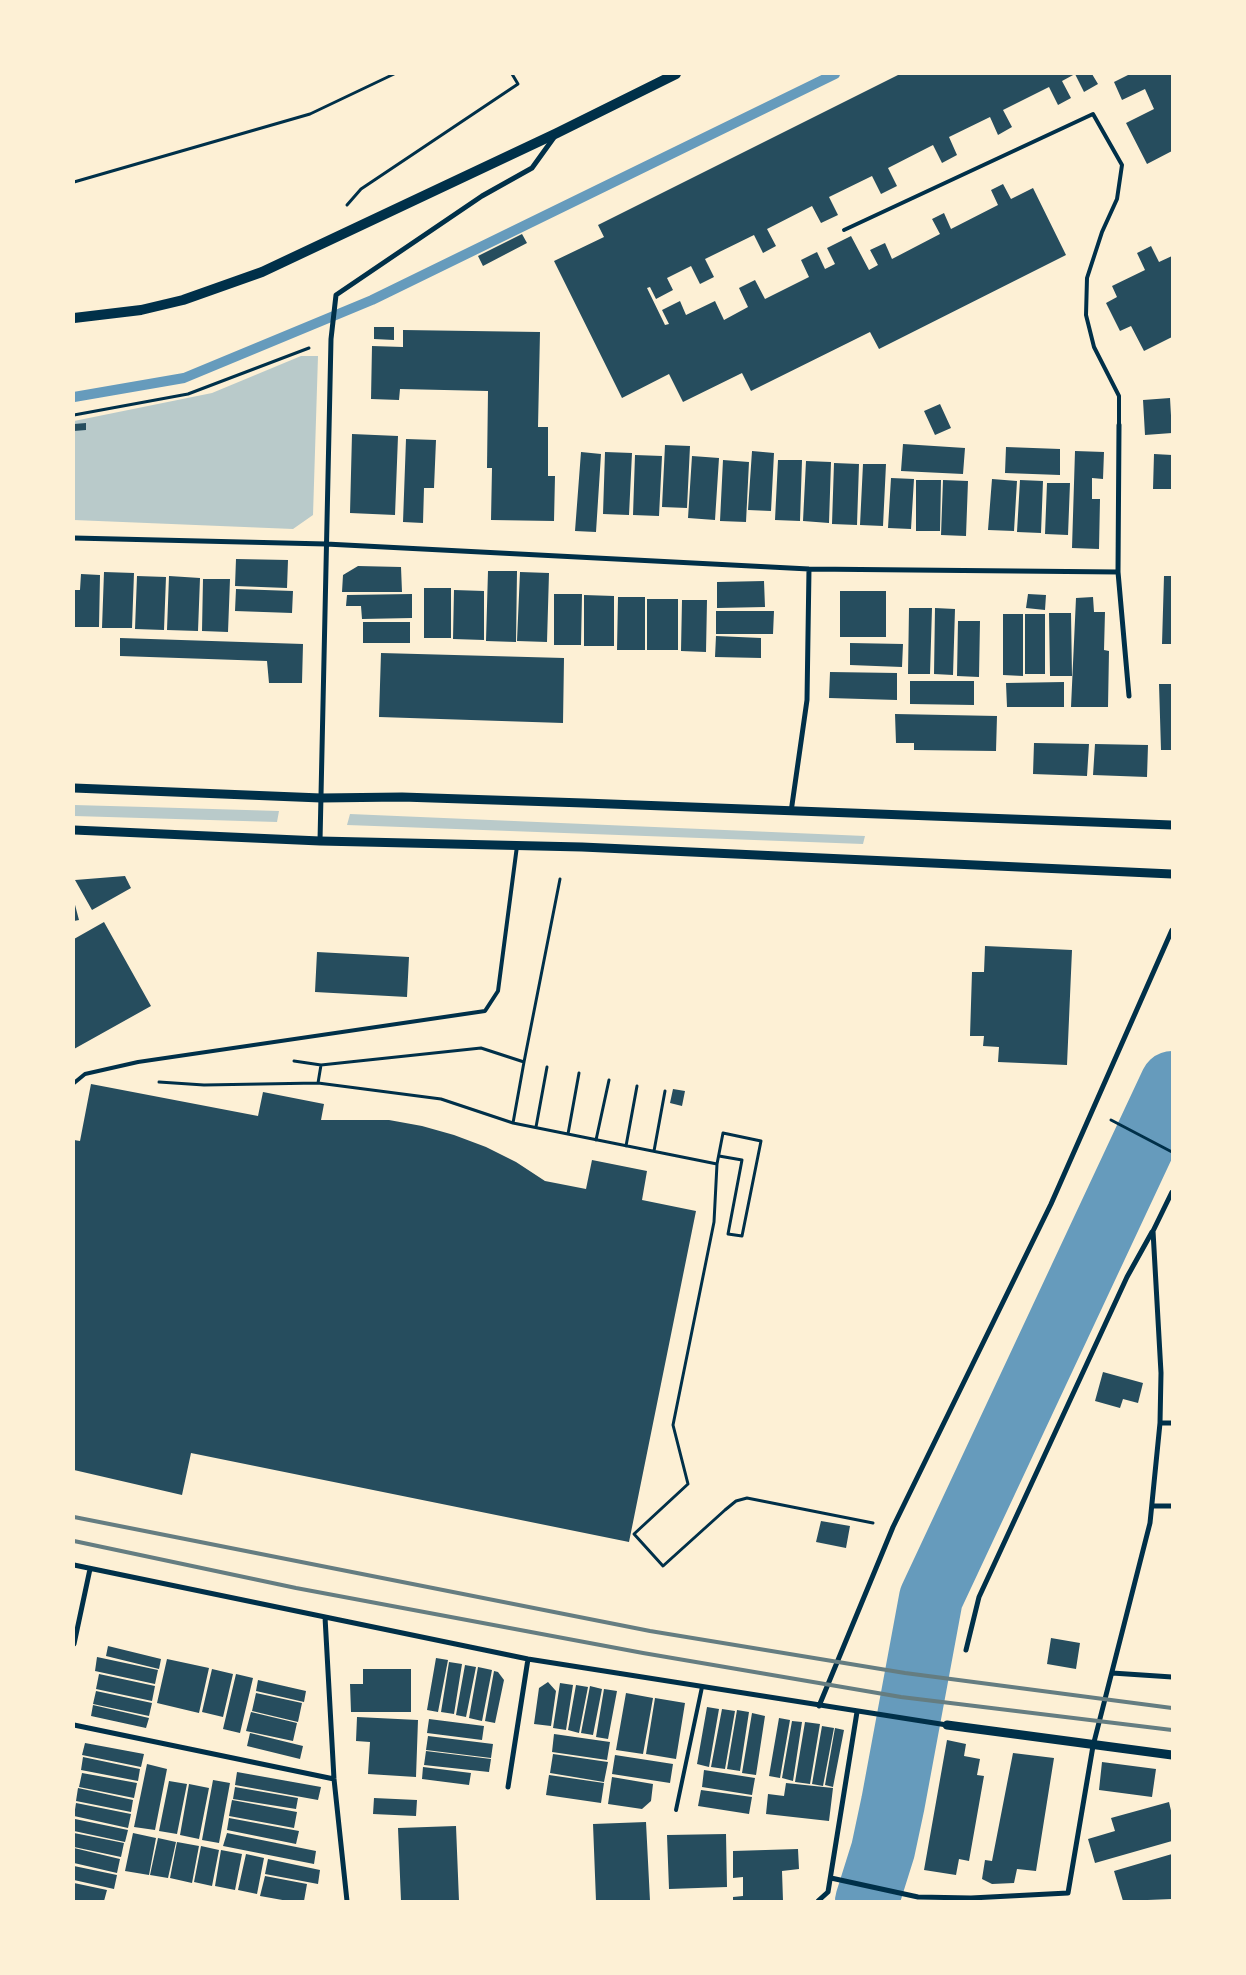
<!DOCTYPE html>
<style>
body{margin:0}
#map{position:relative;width:1246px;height:1975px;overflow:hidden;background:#fdf0d5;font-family:"DM Sans",sans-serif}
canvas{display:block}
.frame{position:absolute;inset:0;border:75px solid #fdf0d5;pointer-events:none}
</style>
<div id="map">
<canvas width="1246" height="1975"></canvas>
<div class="frame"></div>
</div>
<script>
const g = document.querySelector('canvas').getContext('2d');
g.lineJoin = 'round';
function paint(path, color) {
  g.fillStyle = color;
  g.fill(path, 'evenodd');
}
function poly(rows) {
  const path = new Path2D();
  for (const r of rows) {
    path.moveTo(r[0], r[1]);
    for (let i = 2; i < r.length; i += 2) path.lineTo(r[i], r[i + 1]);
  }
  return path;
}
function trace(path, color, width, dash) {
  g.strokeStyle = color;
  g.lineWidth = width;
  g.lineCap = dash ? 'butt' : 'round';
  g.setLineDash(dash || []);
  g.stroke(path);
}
const green = poly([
 [301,356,318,356,313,515,293,529,74,520,74,421,212,393],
 [74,805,146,807,279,811,277,822,74,816],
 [350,814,865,836,863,844,347,825]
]);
const stream = poly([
 [74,397,184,378,372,300,835,74]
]);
const river = poly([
 [867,1901,883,1850,893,1803,931,1598,1172,1083]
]);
const building = poly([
 [900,74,1092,74,1098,84,1084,92,1075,74,1062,81,1071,98,1058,105,1049,87,1003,110,1012,127,998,135,990,117,949,137,957,155,942,163,933,145,888,168,897,186,881,194,872,176,829,197,838,215,821,223,812,206,767,229,776,246,763,253,754,235,705,259,714,277,700,284,691,266,667,278,673,290,656,299,650,287,647,288,665,325,669,324,662,310,680,301,686,315,715,301,724,320,748,307,739,288,755,280,765,299,809,277,801,260,817,252,825,269,835,264,827,248,851,236,869,270,878,265,870,250,885,243,892,259,940,234,932,219,944,213,951,229,998,205,991,190,1003,184,1011,199,1033,188,1066,255,879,349,870,332,751,391,742,373,683,402,669,374,622,398,554,261,604,237,598,225],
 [1130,74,1172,74,1172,151,1147,164,1126,123,1154,109,1145,89,1122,100,1114,82],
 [522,234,527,243,483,266,478,256],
 [1151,246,1159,262,1172,256,1172,337,1144,351,1131,326,1120,331,1106,303,1117,297,1112,286,1145,270,1137,253],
 [374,327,394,327,394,340,374,339],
 [403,330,540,332,538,427,548,427,548,476,555,476,554,521,491,520,492,468,487,468,488,391,400,389,399,400,371,399,372,346,403,347],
 [1170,398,1172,433,1145,435,1143,400],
 [940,404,951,428,935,435,924,411],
 [86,423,86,430,74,431,74,424],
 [352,434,398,436,395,515,350,513],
 [406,439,436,440,434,488,424,488,423,523,403,522],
 [903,444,965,448,963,474,901,471],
 [665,445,690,446,687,508,662,507],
 [1006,447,1060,449,1060,475,1005,473],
 [752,451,774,453,771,511,748,510],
 [1075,451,1104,452,1103,479,1092,478,1092,499,1100,499,1099,549,1072,548],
 [581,452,601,454,596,532,575,531],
 [605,452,632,453,629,515,603,514],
 [1154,454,1172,455,1172,489,1153,489],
 [635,455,662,456,659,516,633,515],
 [692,456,719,458,715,520,688,518],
 [723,460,749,462,746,522,720,521],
 [778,460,802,460,800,521,775,520],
 [806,461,831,462,829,523,803,521],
 [834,463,859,464,857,525,832,524],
 [863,464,886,464,883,526,860,525],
 [891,478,914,479,911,529,888,528],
 [992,479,1017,481,1014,531,988,530],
 [916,480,941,480,940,531,916,531],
 [943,480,968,481,966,536,941,535],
 [1020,480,1043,481,1041,533,1017,532],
 [1047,483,1070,483,1068,535,1045,534],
 [236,559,288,560,287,588,235,586],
 [358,566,401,567,402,592,342,592,343,575],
 [488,571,517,571,516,642,486,641],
 [104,572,134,573,132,628,102,628],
 [520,572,549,573,547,642,517,641],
 [81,574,100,575,99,627,74,627,74,590,80,590],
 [137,576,166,577,164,630,135,629],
 [169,576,200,578,198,631,167,630],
 [1164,576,1172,576,1172,644,1162,644],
 [203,579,230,579,228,632,202,631],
 [764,581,765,607,717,608,717,582],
 [424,588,451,588,451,638,424,638],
 [236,589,293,591,292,613,235,611],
 [454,590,484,591,484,640,453,639],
 [840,591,886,591,886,637,840,637],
 [412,594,412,618,362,619,361,606,346,606,347,595],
 [554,594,582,594,581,645,554,645],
 [1028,594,1046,595,1045,610,1026,608],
 [584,595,614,596,614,646,584,646],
 [618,597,645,597,645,650,617,650],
 [1093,597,1094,612,1105,612,1104,650,1109,651,1108,707,1071,707,1076,598],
 [647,599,678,599,678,650,647,650],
 [682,600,707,600,706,652,681,651],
 [909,608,932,608,930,674,908,674],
 [935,608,955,609,953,675,934,674],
 [716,611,774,611,773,634,716,634],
 [1049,613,1071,613,1072,676,1050,676],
 [1003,614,1023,614,1023,676,1003,675],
 [1025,614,1045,614,1045,674,1025,674],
 [958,621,980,621,979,677,957,676],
 [363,622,410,622,410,643,363,643],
 [716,636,761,638,761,658,715,657],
 [120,638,303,644,302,683,269,683,267,661,120,656],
 [850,643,903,644,902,667,850,665],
 [381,653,564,658,563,723,379,717],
 [830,672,897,673,897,700,829,698],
 [910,681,974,681,974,705,910,704],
 [1064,682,1064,707,1007,707,1006,683],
 [1159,684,1172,684,1172,750,1161,750],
 [895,714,997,716,996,751,914,750,914,743,896,743],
 [1034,743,1089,744,1087,776,1033,774],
 [1095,744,1148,745,1147,777,1093,775],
 [125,876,131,888,92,910,75,880],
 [74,901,79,920,74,921],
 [104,922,151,1006,74,1049,74,939],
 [985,946,1072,950,1067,1065,998,1062,999,1047,983,1046,984,1036,970,1036,972,972,984,972],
 [317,952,409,957,407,997,315,992],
 [91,1084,258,1116,263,1092,324,1104,321,1120,389,1120,422,1126,454,1135,486,1147,516,1162,545,1181,586,1189,592,1160,647,1171,642,1200,696,1211,629,1542,191,1453,182,1495,74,1470,74,1140,80,1141],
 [673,1089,685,1091,682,1106,670,1103],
 [1103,1372,1143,1383,1138,1403,1123,1399,1120,1408,1095,1401],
 [821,1521,850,1526,846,1548,816,1542],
 [1051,1638,1080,1643,1076,1669,1047,1664],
 [108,1646,161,1659,159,1669,106,1656],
 [97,1657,158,1670,155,1684,95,1671],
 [436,1658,448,1660,438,1712,427,1710],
 [167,1659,209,1668,199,1713,157,1703],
 [449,1662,462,1664,454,1714,441,1712],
 [465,1665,476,1667,466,1717,456,1715],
 [478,1667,492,1670,482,1721,469,1718],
 [212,1669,233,1674,223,1717,202,1712],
 [363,1669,411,1669,411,1712,351,1712,350,1684,363,1684],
 [494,1671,498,1672,504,1680,495,1723,485,1721],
 [99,1674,155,1686,152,1701,96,1689],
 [236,1674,253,1678,240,1733,223,1729],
 [258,1680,306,1691,304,1702,256,1691],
 [548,1682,556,1691,551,1726,534,1724,539,1688],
 [560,1683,573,1685,566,1730,553,1728],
 [576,1685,588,1687,579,1733,568,1730],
 [590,1686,602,1689,593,1735,581,1733],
 [604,1689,617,1691,608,1739,596,1737],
 [96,1691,152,1703,149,1716,93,1704],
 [256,1693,302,1703,298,1722,252,1711],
 [626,1693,653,1698,643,1754,616,1750],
 [655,1698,685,1703,676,1759,646,1754],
 [93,1705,149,1718,146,1728,91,1716],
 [707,1707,719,1709,709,1767,697,1764],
 [722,1709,735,1711,725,1769,711,1767],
 [737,1710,749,1712,740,1771,727,1769],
 [251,1712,297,1723,293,1741,246,1731],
 [752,1713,765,1716,756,1775,742,1773],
 [357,1717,418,1720,416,1777,368,1774,370,1742,356,1741],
 [779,1718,790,1720,780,1778,769,1776],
 [429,1719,484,1726,482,1740,427,1733],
 [792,1721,802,1722,793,1781,782,1778],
 [805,1722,820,1724,810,1784,795,1782],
 [822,1726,834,1728,823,1786,812,1784],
 [835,1728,844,1730,833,1787,825,1785],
 [250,1733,303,1746,300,1759,247,1746],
 [554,1734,610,1742,607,1760,552,1752],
 [428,1736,493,1744,491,1758,426,1750],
 [947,1740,966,1744,964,1756,980,1759,977,1775,984,1776,969,1861,959,1859,956,1875,924,1870],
 [85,1743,144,1754,141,1767,82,1755],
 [426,1751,491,1759,489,1772,424,1765],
 [1013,1753,1054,1758,1036,1871,1017,1869,1014,1883,992,1884,982,1879,985,1860,992,1861],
 [553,1754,608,1762,604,1782,550,1773],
 [615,1755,673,1764,670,1783,612,1774],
 [83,1757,140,1769,138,1781,81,1770],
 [1102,1762,1156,1769,1152,1797,1099,1790],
 [147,1764,167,1769,155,1830,134,1827],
 [423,1767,471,1773,469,1785,422,1779],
 [704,1770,755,1778,752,1795,702,1787],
 [237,1772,321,1787,318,1800,235,1785],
 [82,1773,137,1783,134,1798,79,1787],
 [549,1775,604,1783,601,1803,546,1795],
 [612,1777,653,1784,651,1801,642,1809,608,1804],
 [213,1780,230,1783,219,1843,202,1840],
 [169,1781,187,1784,177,1834,159,1831],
 [786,1783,833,1788,829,1821,766,1814,768,1794,784,1796],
 [189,1784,209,1788,199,1839,180,1835],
 [235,1787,298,1798,296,1809,233,1799],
 [78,1788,133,1800,131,1812,76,1801],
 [701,1790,752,1797,749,1814,698,1806],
 [374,1798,417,1800,416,1816,373,1814],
 [232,1800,297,1812,294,1828,229,1816],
 [1169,1802,1172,1815,1172,1841,1095,1863,1088,1839,1115,1831,1111,1818],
 [76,1803,131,1814,128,1828,74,1816],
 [229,1818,299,1831,296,1844,227,1830],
 [75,1819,128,1830,125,1842,74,1831],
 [646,1822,650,1901,596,1901,593,1824],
 [456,1826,459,1901,401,1901,398,1828],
 [74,1833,124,1843,121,1857,74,1847],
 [133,1833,156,1838,149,1875,125,1871],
 [227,1833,316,1851,314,1864,223,1846],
 [726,1834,727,1887,669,1889,667,1835],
 [158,1838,176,1842,168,1878,150,1875],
 [177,1842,199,1846,192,1883,170,1878],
 [201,1846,219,1850,212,1886,194,1882],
 [74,1848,120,1859,117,1873,74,1863],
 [798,1849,799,1869,782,1871,783,1901,733,1901,733,1897,743,1896,743,1877,733,1878,733,1851],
 [221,1850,242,1854,235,1890,215,1886],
 [246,1854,264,1858,257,1894,238,1890],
 [1172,1854,1172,1899,1123,1901,1114,1871],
 [268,1859,320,1870,318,1884,265,1874],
 [74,1866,117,1875,114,1889,74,1880],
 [265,1876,307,1884,304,1901,288,1901,260,1896],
 [74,1883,107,1890,104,1901,74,1901]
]);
const path = poly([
 [74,182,310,114,394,74],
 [347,205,361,189,518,84,512,74],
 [74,415,188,394,309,348],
 [294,1061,321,1065],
 [159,1082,204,1085,318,1083,441,1099,513,1123,717,1164,714,1222,673,1425,688,1484,634,1534,663,1566,725,1510,736,1501,747,1498,873,1523],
 [318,1083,321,1065,481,1048,524,1062,560,879],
 [1111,1120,1172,1152],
 [513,1123,524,1062],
 [536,1127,547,1067],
 [568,1134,579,1073],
 [596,1140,609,1080],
 [626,1146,637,1086],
 [654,1151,665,1091],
 [717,1164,723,1133,761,1141,742,1236,728,1234,742,1160,719,1156]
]);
const service = poly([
 [844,230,1093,114,1122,165,1117,199,1102,232,1087,278,1086,315,1094,347,1119,396,1119,425],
 [74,1083,85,1074,138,1062,485,1011,498,991,517,846],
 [676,1810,702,1687]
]);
const minor = poly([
 [74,538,326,544,809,569,1118,572,1119,425],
 [1118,572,1129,696],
 [791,812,807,700,809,569],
 [320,841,331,339,336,295,482,196,532,168,555,136],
 [1160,1423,1172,1423],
 [1152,1506,1172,1506],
 [74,1565,528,1659,947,1725],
 [325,1617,334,1779,347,1901],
 [74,1644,90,1569],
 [966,1650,979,1597,1127,1277,1152,1232],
 [1112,1673,1172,1677],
 [819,1706,893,1527,1051,1204,1172,930],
 [74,1725,334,1779],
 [508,1787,528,1659],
 [831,1878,918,1897,971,1898,1068,1893,1093,1746,1150,1523,1160,1423,1161,1373,1153,1231,1172,1192],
 [818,1901,828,1892,857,1712]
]);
const tertiary = poly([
 [74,788,321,798,402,797,584,803,1172,825],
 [74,830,320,841,582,847,1172,874],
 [947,1725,1172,1755]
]);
const secondary = poly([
 [74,318,141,310,183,300,262,272,557,133,676,74]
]);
const rail = poly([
 [74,1517,650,1631,905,1673,1172,1708],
 [74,1541,296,1588,643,1653,901,1697,1172,1730]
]);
paint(green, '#b9caca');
trace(stream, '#669bbc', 10);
trace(river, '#669bbc', 64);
paint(building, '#264d5e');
trace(path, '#003049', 3);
trace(service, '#003049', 4);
trace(minor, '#003049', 5);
trace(tertiary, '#003049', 9);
trace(secondary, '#003049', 10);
trace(rail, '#657d81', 4);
</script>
